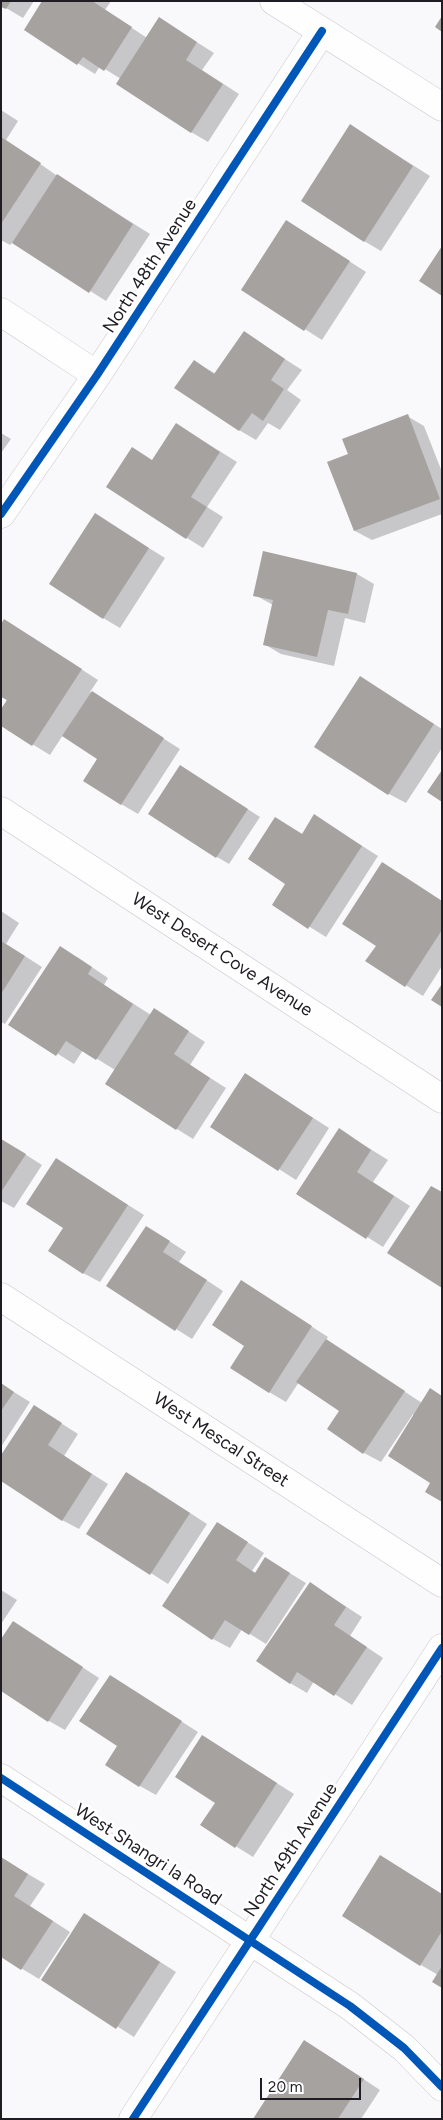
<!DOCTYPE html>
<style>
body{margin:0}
#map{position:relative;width:443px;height:2120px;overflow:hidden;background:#f9f8fb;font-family:Figtree,sans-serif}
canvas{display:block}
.frame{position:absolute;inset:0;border:2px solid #201c24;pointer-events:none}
.scale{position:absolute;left:260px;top:2078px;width:101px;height:22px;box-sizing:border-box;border:2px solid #201c24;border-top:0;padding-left:6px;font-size:15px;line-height:18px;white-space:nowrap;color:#201c24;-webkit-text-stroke:4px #fff;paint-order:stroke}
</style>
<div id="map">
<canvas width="443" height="2120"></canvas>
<div class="frame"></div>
<div class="scale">20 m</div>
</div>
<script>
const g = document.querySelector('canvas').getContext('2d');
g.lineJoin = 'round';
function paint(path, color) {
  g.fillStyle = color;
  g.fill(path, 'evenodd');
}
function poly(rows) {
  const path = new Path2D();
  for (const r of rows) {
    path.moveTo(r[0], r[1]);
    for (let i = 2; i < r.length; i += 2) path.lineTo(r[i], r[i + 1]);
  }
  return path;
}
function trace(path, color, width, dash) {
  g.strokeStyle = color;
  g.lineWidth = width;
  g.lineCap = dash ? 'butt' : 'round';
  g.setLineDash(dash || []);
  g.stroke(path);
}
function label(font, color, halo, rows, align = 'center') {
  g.font = font + ' Figtree,sans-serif';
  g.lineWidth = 5;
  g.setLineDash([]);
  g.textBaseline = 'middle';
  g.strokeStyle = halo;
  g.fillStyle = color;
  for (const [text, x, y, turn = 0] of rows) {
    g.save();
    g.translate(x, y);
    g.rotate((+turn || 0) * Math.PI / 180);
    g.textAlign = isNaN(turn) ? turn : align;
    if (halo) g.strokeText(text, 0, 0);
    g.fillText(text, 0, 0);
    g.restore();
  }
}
const shadow = poly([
 [1,1,34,1,23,18,1,5],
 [44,1,111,1,105,10,147,38,160,19,214,53,202,70,239,94,208,142,191,132,121,79,100,66,95,74,25,30],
 [1,110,18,121,6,140,56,175,150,234,106,301,13,242,10,245,1,240],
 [367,136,430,176,381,251,364,241],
 [304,232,366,272,322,340,243,290],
 [244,333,302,370,287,390,301,400,280,430,268,423,256,440,239,430,194,361,216,374],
 [407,416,424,426,442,472,442,514,372,540,355,531,350,454],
 [176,424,237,462,207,507,223,517,203,548,187,538,153,461],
 [1,433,11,439,1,453],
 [96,515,165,558,120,628,103,618],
 [264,553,357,574,374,584,365,623,345,618,334,666,281,654,264,644,273,605,255,595],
 [22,631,98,680,90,692,180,749,138,814,121,804,99,758,63,735,50,755,1,725],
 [377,688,442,729,442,748,406,803,389,794],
 [193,774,260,817,229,864,217,857],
 [276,818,302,834,331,826,378,856,326,937,273,904,287,883],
 [399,873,442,901,442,966,423,996,367,961,377,945],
 [1,911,19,923,6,944,42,967,5,1024,1,1022],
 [77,957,108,978,104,985,151,1015,171,1020,205,1042,190,1065,226,1088,193,1139,177,1129,115,1070,83,1050,74,1064,10,1024],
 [262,1085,329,1128,296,1180,212,1126],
 [1,1139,42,1165,14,1208,1,1201],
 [356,1140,388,1160,373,1182,410,1206,383,1247,298,1193],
 [73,1170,144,1215,100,1282,83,1273,65,1228],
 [163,1237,186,1252,179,1262,223,1291,192,1339,108,1286],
 [241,1281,328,1337,326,1340,422,1403,432,1482,413,1414,381,1462,364,1453,341,1410,299,1382,286,1402,269,1392,246,1345],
 [1,1384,30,1402,1,1447],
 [34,1406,78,1434,64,1456,108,1484,79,1529,62,1520],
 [144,1483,207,1524,168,1584,88,1533],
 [218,1523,264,1553,252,1571,256,1573,265,1558,306,1583,266,1644,242,1629,230,1648,213,1639],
 [310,1583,362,1617,350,1636,383,1658,352,1705,314,1681,307,1693,290,1683],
 [1,1590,17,1600,1,1624],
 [30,1633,99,1678,65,1730,49,1721],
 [110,1676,198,1732,156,1795,140,1786,119,1746],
 [203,1736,294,1794,253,1857,202,1825,216,1803],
 [1,1858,45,1884,30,1906,70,1932,39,1979,1,1956],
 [442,1894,442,1987,438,1975,421,1965],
 [85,1914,176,1972,134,2037,42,1979],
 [321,2051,380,2090,361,2119,254,2119]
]);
const building = poly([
 [1,1,11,1,6,9,1,7],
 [42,1,92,1,132,27,104,71,83,57,77,65,24,30],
 [442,16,442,32,435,27],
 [159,17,197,42,186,60,223,84,191,133,116,84],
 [350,124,413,166,364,242,301,201],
 [1,137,41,163,1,224],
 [57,174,133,224,89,293,12,243],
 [286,220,350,261,304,331,241,290],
 [442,246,442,296,419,281],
 [244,331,285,359,271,380,284,389,263,421,252,413,239,431,174,388,194,360,214,374],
 [408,414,440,499,354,531,327,462,348,454,342,439],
 [176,423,220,452,191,497,207,507,186,539,106,487,132,447,152,460],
 [95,513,149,548,103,619,49,584],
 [263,551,357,573,348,614,328,610,317,657,263,645,273,600,253,596],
 [4,619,82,669,32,746,1,726,1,709,7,700,1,697,1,624],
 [360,676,434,724,388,795,314,747],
 [92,691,164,738,121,805,83,781,97,759,62,736],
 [180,765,248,809,216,858,148,814],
 [442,770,442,802,427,792],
 [314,814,362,846,308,929,272,905,285,884,248,859,275,817,302,834],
 [382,862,442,901,442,930,405,987,365,961,376,946,342,924],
 [1,941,25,956,1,994],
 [60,946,92,967,88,974,133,1004,96,1060,66,1041,56,1056,8,1025],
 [442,984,442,1007,431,1000],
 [154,1008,189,1031,174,1054,210,1078,176,1130,105,1084],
 [245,1073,313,1118,278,1171,210,1127],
 [339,1128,371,1150,357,1172,394,1196,366,1239,296,1194],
 [1,1139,26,1154,1,1192],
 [56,1158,128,1205,83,1274,48,1251,63,1228,26,1204],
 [431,1186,442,1192,442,1288,387,1253],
 [146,1226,170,1241,163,1252,207,1280,175,1331,106,1286],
 [241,1280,312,1326,269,1393,230,1368,244,1346,212,1325],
 [326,1339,405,1391,363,1454,327,1429,339,1411,296,1382],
 [1,1383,14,1392,1,1411],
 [430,1388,442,1396,442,1502,425,1492,430,1483,388,1456],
 [34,1405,62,1423,48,1445,92,1474,62,1521,1,1481,1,1455],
 [126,1472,190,1513,150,1575,86,1534],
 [217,1522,248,1542,236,1560,255,1573,265,1557,290,1573,249,1635,225,1620,212,1640,162,1606],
 [310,1582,346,1607,334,1625,367,1647,334,1696,297,1672,290,1684,256,1661],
 [13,1621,83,1667,48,1722,1,1691,1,1639],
 [110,1675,182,1721,139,1787,105,1765,117,1746,79,1721],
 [202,1735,277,1783,235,1848,200,1825,215,1803,175,1777],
 [380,1855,442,1894,442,1931,420,1966,342,1916],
 [1,1857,28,1874,14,1896,53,1921,21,1970,1,1957],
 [84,1913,160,1962,116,2029,41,1980],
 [442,1966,442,1988,432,1982],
 [304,2040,364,2079,338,2119,253,2119]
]);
const minor = poly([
 [274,1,442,107],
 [1,312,97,375],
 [1,514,97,375,322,31],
 [1,811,442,1099],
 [1,1297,442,1583],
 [1,1778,350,2006,404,2048,442,2087],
 [133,2119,442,1648]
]);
const cycleway = poly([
 [1,514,97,375,322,31],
 [1,1778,350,2006,404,2048,442,2087],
 [133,2119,442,1648]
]);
const streetNames = [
 ["North 48th Avenue",150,266,-57],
 ["West Desert Cove Avenue",222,955,33],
 ["West Mescal Street",221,1440,33],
 ["North 49th Avenue",291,1850,-57],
 ["West Shangri la Road",148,1855,33]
];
paint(shadow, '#0003');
paint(building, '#a5a2a0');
trace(minor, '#c9c6cc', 29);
trace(minor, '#fefefe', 28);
trace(cycleway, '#0057b8', 8);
label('18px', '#201c24', '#fff', streetNames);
</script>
